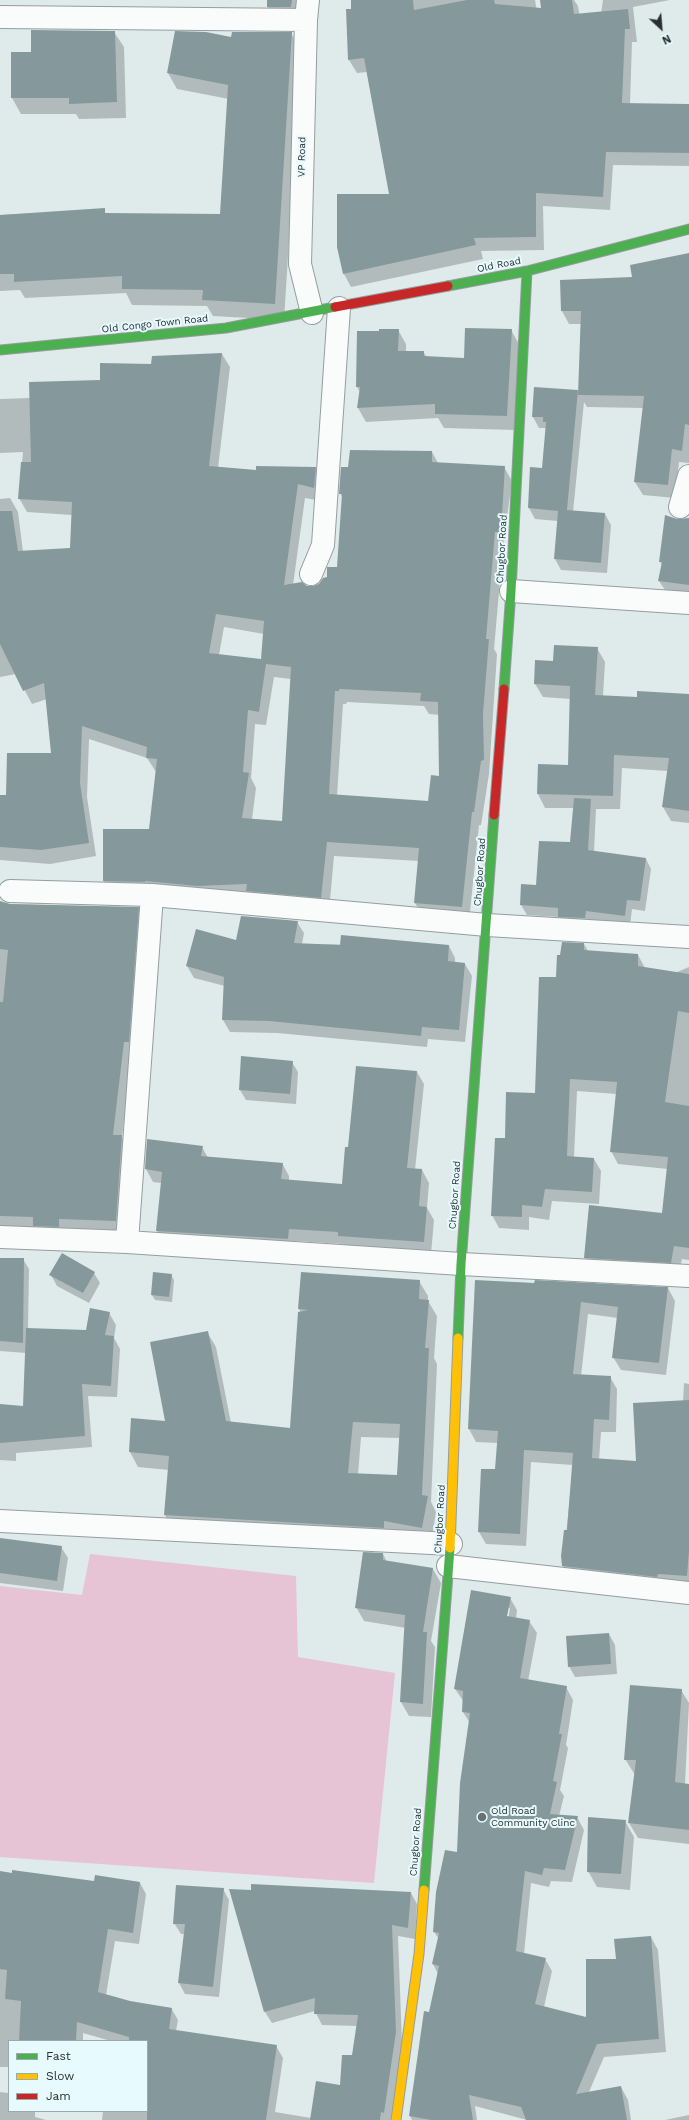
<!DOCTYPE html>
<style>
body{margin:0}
#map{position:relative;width:689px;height:2120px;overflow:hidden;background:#dfeaeb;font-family:"Work Sans",sans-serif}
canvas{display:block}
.legend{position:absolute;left:8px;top:2040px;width:140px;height:72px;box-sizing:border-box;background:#e7fafe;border:1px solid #9ba9ac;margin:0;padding:5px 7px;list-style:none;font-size:12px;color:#293032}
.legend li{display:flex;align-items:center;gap:8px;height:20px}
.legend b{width:20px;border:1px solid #9ba9ac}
.north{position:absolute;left:641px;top:8px;width:40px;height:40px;-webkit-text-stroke:3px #e7fafe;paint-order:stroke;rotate:154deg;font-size:11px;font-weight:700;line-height:16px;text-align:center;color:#293032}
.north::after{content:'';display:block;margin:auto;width:14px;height:18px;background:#293032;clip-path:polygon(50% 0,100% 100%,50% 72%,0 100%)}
</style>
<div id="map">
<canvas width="689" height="2120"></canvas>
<ul class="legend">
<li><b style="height:5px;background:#4caf50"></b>Fast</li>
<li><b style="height:5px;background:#ffc107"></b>Slow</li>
<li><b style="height:5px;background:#c62828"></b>Jam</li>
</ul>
<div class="north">N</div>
</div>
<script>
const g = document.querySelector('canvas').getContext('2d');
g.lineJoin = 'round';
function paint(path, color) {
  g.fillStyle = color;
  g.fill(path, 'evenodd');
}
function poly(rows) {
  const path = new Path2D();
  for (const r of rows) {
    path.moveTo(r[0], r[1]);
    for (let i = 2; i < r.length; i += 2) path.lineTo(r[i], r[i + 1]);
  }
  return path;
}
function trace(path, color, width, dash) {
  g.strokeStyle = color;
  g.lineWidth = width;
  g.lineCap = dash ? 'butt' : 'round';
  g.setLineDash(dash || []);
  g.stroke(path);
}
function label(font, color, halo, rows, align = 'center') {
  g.font = font + ' "Work Sans",sans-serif';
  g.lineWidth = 4;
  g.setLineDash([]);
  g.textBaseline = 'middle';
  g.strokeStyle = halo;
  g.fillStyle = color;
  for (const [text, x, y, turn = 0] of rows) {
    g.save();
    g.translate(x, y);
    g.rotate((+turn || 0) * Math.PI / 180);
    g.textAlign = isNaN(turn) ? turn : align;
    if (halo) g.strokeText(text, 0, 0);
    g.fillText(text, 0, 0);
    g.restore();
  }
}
const green = poly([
 [90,1554,296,1576,298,1657,395,1673,374,1883,0,1857,0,1586,82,1595]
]);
const shadow = poly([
 [268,0,299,0,298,20,275,20,268,7],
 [352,0,535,0,539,23,552,0,574,0,578,6,591,84,603,0,670,0,633,7,637,42,632,42,630,104,689,105,689,166,613,165,610,210,543,206,544,250,481,251,483,259,351,287,344,274,390,195,367,72,357,73,349,60],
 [114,32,124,47,126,118,79,119,76,114,21,114,12,98,12,53,32,53],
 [291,33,301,50,284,320,213,316,207,306,132,305,126,293,25,298,20,290,0,291,0,215,104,210,106,214,221,215,229,99,177,89,168,73,232,38],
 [689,254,689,463,679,462,675,498,643,495,635,482,644,408,587,407,584,402,573,512,605,514,611,525,607,573,561,570,555,559,558,521,535,519,529,508,531,468,543,469,547,428,539,428,533,417,578,391,579,393,581,324,569,324,562,311,561,281,634,278],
 [398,330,406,344,406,352,423,352,427,357,465,359,511,330,519,344,515,430,444,428,438,418,366,422,358,408,360,392,357,387],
 [222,354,230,367,218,468,257,471,315,468,323,481,322,501,305,498,293,585,313,587,328,578,338,568,343,499,340,493,349,468,432,452,438,463,504,467,512,481,503,546,494,649,497,654,489,774,481,825,479,825,469,921,423,917,415,903,419,861,334,856,329,911,112,895,104,881,150,830,156,772,147,758,89,739,87,797,96,856,50,864,0,860,0,796,7,796,52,754,47,699,32,704,16,674,0,677,0,499,10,498,18,512,23,552,71,549,72,515,27,512,19,498,23,452,0,453,0,399,30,398,101,381,152,365],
 [224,627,264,634,262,660,219,655],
 [274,677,291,679,283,822,252,819,256,788,251,778,255,724,266,725],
 [347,702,424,706,429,714,440,715,440,777,429,802,337,796,343,704,346,704],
 [689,519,689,593,665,590,659,581,662,566,660,561,677,520],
 [597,648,605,662,603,696,689,716,689,823,671,821,663,807,668,771,622,768,620,809,596,809,594,852,646,859,651,869,645,911,632,909,630,925,565,926,559,917,527,915,521,905,571,843,574,808,545,808,538,794,569,766,571,699,543,697,535,684,554,662],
 [0,902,9,904,138,908,146,922,122,1137,130,1150,123,1234,0,1229],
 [297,922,304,933,302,944,449,946,455,958,455,963,465,964,472,976,465,1042,428,1039,427,1047,277,1033,230,1032,223,1020,225,986,194,978,187,966,237,941],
 [584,944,588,951,638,955,645,968,675,973,689,967,689,1260,682,1259,678,1275,592,1271,585,1258,663,1214,668,1169,618,1164,611,1151,617,1094,577,1091,574,1157,594,1159,601,1171,599,1204,552,1201,549,1220,529,1217,529,1230,499,1228,492,1215,506,1139,536,1094,561,956],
 [292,1062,298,1072,296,1104,246,1100,240,1090],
 [417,1072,424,1084,415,1170,422,1170,429,1183,427,1208,434,1220,431,1254,346,1248,344,1244,296,1241,295,1251,165,1244,157,1231,162,1183,153,1182,146,1169,202,1147,208,1158,282,1163,289,1176,289,1181,343,1185,349,1148],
 [0,1259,23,1259,29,1269,28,1329,87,1331,109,1313,116,1325,114,1338,120,1349,117,1397,88,1396,92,1447,16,1453,16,1461,0,1460,0,1405,24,1407,26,1353,0,1351],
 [94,1273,100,1283,89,1303,57,1286,51,1275],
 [302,1273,419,1281,428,1296,428,1301,437,1316,434,1358,437,1364,431,1502,436,1512,431,1542,173,1530,165,1515,169,1470,138,1467,130,1452,167,1422,207,1332,216,1347,231,1423,291,1429,301,1313,299,1309],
 [361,1437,400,1438,398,1476,358,1475],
 [171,1275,174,1280,172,1302,155,1300,152,1295],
 [476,1281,668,1288,675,1301,666,1375,621,1370,613,1357,618,1318,588,1314,581,1376,610,1377,617,1389,616,1432,601,1432,599,1460,637,1462,683,1402,684,1383,689,1384,689,1589,570,1579,563,1566,573,1465,531,1462,526,1546,486,1544,479,1532,496,1470,498,1443,476,1442,469,1429],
 [0,1540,61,1547,68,1558,63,1591,0,1583],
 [383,1554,387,1562,433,1569,441,1583,431,1641,435,1647,431,1717,409,1716,401,1702,406,1628,364,1621,356,1607],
 [472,1591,510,1598,517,1610,516,1618,529,1621,537,1633,528,1681,566,1687,573,1700,566,1745,568,1748,560,1790,564,1796,559,1816,577,1817,584,1830,572,1882,551,1881,549,1887,531,1883,524,1954,545,1959,552,1971,544,2007,587,2018,617,1960,651,1937,658,1950,666,2052,604,2057,589,2092,621,2087,628,2100,631,2120,527,2120,475,2106,477,2120,412,2120,410,2116,425,2012,430,2013,438,1974,433,1964,439,1939,434,1932,458,1853,470,1723,463,1712,464,1702,455,1689],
 [508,1608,510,1608,508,1621,506,1621],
 [609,1634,615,1645,617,1674,575,1677,569,1666],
 [681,1690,689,1703,685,1784,689,1785,689,1844,638,1838,629,1823,635,1775,625,1759],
 [625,1821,634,1837,630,1890,597,1887,588,1871],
 [0,1872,95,1882,140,1883,146,1894,139,1944,115,1941,106,1995,130,2002,171,2008,178,2020,176,2031,276,2046,283,2058,275,2112,311,2118,341,2086,353,2056,358,2026,322,2025,315,2011,272,2023,265,2012,411,1893,417,1904,415,1939,398,1936,402,2044,391,2120,102,2120,103,2111,147,2111,147,2041,111,2041,83,2033,83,2041,9,2041,9,2067,0,2067],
 [223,1889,229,1900,219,1997,185,1994,179,1983,185,1934,181,1934,174,1923],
 [0,2092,9,2093,9,2111,35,2111,35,2117,46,2120,0,2120],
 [689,2115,689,2120,665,2120]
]);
const building = poly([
 [267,0,292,0,291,7,267,7],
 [351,0,413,0,414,10,467,0,494,0,495,4,541,8,540,0,572,0,574,14,628,9,630,29,625,29,622,103,689,104,689,153,606,152,603,197,536,193,536,237,474,238,476,245,343,274,337,247,337,194,389,194,364,58,348,60,346,9,351,9],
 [31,30,115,31,117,102,69,104,69,98,11,98,11,52,31,52],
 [175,31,206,32,231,37,232,32,292,32,275,304,202,300,203,290,122,289,122,276,14,282,14,274,0,274,0,215,105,208,105,213,220,214,228,85,167,73],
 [689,253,689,425,685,424,682,451,672,449,668,485,634,482,644,396,578,395,581,311,561,311,560,280,632,277,630,265],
 [465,328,512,329,507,416,435,414,435,404,357,408,360,387,356,387,357,331,379,331,379,329,399,329,398,351,424,351,424,356,464,358],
 [222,353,209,466,256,470,256,466,316,467,314,488,298,484,284,585,302,582,307,586,313,586,319,584,323,578,327,577,327,567,337,567,342,494,339,494,341,467,348,467,350,450,432,451,432,462,505,466,501,532,495,532,486,639,489,639,483,714,484,760,481,761,474,812,472,812,462,907,414,903,419,848,327,842,321,898,246,891,247,884,197,886,145,881,145,882,103,881,103,829,149,829,157,759,146,758,147,747,82,726,80,783,89,843,41,850,0,847,0,795,6,795,7,753,51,753,44,683,23,691,0,644,0,511,12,511,18,551,70,548,72,502,18,499,21,462,31,462,29,382,100,380,100,363,151,364,152,356],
 [216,614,264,621,261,659,209,653],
 [266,664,291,667,282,821,242,818,249,773,243,772,248,710,259,712],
 [339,689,421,693,420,701,438,702,439,776,431,775,428,801,329,794,335,691,339,691],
 [534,387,578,390,567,510,605,513,601,563,554,559,558,511,528,508,530,467,542,468,546,422,543,422,543,417,532,417],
 [665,515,677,519,689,518,689,585,658,581,662,562,659,562],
 [554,645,598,647,595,695,637,697,637,691,689,694,689,811,662,807,669,758,614,755,613,796,537,794,538,764,568,765,570,686,534,684,535,660,553,661],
 [574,798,591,799,588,850,646,858,640,901,627,900,625,916,586,911,585,918,558,917,558,908,520,905,521,884,536,885,539,841,570,842],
 [0,901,10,904,139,907,129,1042,124,1042,113,1135,122,1135,116,1221,59,1219,59,1227,33,1226,33,1217,0,1216,0,1002,3,1002,8,950,0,949],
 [241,916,298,921,294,943,340,945,341,935,449,945,448,961,465,963,459,1030,422,1027,421,1036,269,1021,222,1020,224,977,186,966,196,929,236,940],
 [562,942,584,943,584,950,638,954,638,966,689,974,689,1013,678,1011,665,1102,689,1106,689,1248,674,1246,671,1263,584,1258,589,1205,662,1213,668,1157,610,1152,617,1082,570,1079,567,1156,594,1158,592,1192,545,1189,542,1207,522,1205,522,1217,491,1216,495,1138,505,1138,506,1092,535,1093,539,977,556,977,557,955,560,955],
 [241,1056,293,1061,290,1094,239,1090],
 [356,1066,417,1071,407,1168,422,1169,419,1206,427,1207,424,1242,338,1236,338,1232,289,1229,288,1239,156,1231,162,1172,145,1169,147,1139,203,1146,201,1156,283,1163,281,1179,342,1184,345,1147,348,1147],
 [62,1253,95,1272,83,1293,49,1275],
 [0,1258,24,1258,23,1343,0,1341],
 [153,1272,172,1274,169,1297,151,1295],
 [301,1272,420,1280,419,1299,429,1300,425,1348,429,1348,422,1495,428,1496,422,1528,384,1521,384,1528,164,1515,169,1456,129,1452,131,1418,165,1421,150,1342,208,1331,226,1421,290,1428,298,1312,308,1310,298,1309],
 [353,1422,400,1424,397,1475,348,1473],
 [475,1280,534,1283,535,1280,668,1287,659,1363,612,1358,618,1307,581,1302,573,1374,611,1376,609,1420,594,1419,592,1458,636,1461,633,1403,689,1400,689,1551,687,1576,658,1574,657,1577,562,1566,561,1556,564,1530,567,1530,573,1453,524,1450,520,1534,478,1532,481,1469,495,1469,498,1431,468,1429],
 [90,1308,110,1312,105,1335,114,1336,111,1386,82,1384,85,1436,0,1443,0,1404,23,1406,26,1328,86,1330],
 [0,1538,62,1546,57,1581,0,1573],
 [363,1552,383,1553,383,1560,433,1568,423,1632,427,1632,423,1704,400,1702,405,1615,355,1608],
 [471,1590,511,1597,507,1616,530,1620,520,1678,567,1686,559,1734,562,1734,553,1781,557,1782,550,1814,578,1816,565,1870,544,1868,542,1875,525,1871,516,1951,546,1958,535,2004,586,2017,586,1959,616,1959,614,1939,651,1936,659,2039,597,2044,576,2094,621,2086,627,2120,526,2120,521,2107,469,2095,473,2120,431,2120,409,2116,424,2011,429,2012,439,1966,432,1964,439,1933,433,1932,436,1892,445,1850,457,1852,460,1783,470,1713,462,1712,463,1691,454,1689],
 [609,1633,611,1664,568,1667,566,1636],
 [630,1685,682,1689,675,1782,689,1784,689,1830,628,1823,636,1760,624,1760],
 [588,1817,626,1820,621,1874,587,1872],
 [12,1870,94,1881,95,1875,140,1882,133,1933,108,1929,98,1992,130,2001,172,2008,169,2029,277,2045,266,2120,147,2120,147,2041,129,2041,129,2037,77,2022,76,2041,19,2041,21,2001,5,1999,7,1970,0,1969,0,1871,12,1873],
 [251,1884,411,1892,408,1928,392,1925,396,2032,384,2113,381,2112,380,2120,310,2120,316,2081,340,2085,342,2055,352,2055,358,2015,314,2014,315,1998,264,2012,229,1889,251,1890],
 [176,1885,224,1888,213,1987,178,1983,185,1924,173,1924]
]);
const street = poly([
 [308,0,306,20,300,264,312,313],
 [0,17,306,20],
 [680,507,689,476],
 [311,574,323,545,339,308],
 [511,591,689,603],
 [10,891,152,895,127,1242],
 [152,895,487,925,689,937],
 [0,1237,127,1242,461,1264,689,1276],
 [0,1521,451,1544],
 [448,1566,689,1593]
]);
const fast = poly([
 [448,286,527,271,689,229],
 [0,350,226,328,335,307],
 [504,689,511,591,527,271],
 [458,1338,461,1264,494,815],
 [424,1890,450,1548]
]);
const slow = poly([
 [450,1548,458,1338],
 [396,2120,419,1954,424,1890]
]);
const jam = poly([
 [335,307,448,286],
 [494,815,504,689]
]);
const markers = [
 [482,1817,5,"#697173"]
];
const streetNames = [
 ["VP Road",302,157,-89],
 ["Old Road",499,265,-11],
 ["Old Congo Town Road",155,324,-6],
 ["Chugbor Road",502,549,-87],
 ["Chugbor Road",480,872,-86],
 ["Chugbor Road",455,1195,-86],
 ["Chugbor Road",440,1519,-87],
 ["Chugbor Road",416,1842,-86]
];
const poiNames = [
 ["Old Road",491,1811],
 ["Community Clinc",491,1823]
];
paint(green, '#e6c4d6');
paint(shadow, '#0003');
paint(building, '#85999c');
trace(street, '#959d9e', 24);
trace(fast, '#959d9e', 11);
trace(slow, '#959d9e', 11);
trace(jam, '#959d9e', 11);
trace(street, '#fafcfc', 22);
trace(fast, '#4caf50', 9);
trace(slow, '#ffc107', 9);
trace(jam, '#c62828', 9);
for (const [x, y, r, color] of markers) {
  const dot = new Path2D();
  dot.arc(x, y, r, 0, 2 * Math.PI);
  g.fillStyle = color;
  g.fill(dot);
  trace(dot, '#e7fafe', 1.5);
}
label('10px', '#293032', '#e7fafe', streetNames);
label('10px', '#293032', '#e7fafe', poiNames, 'left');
</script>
